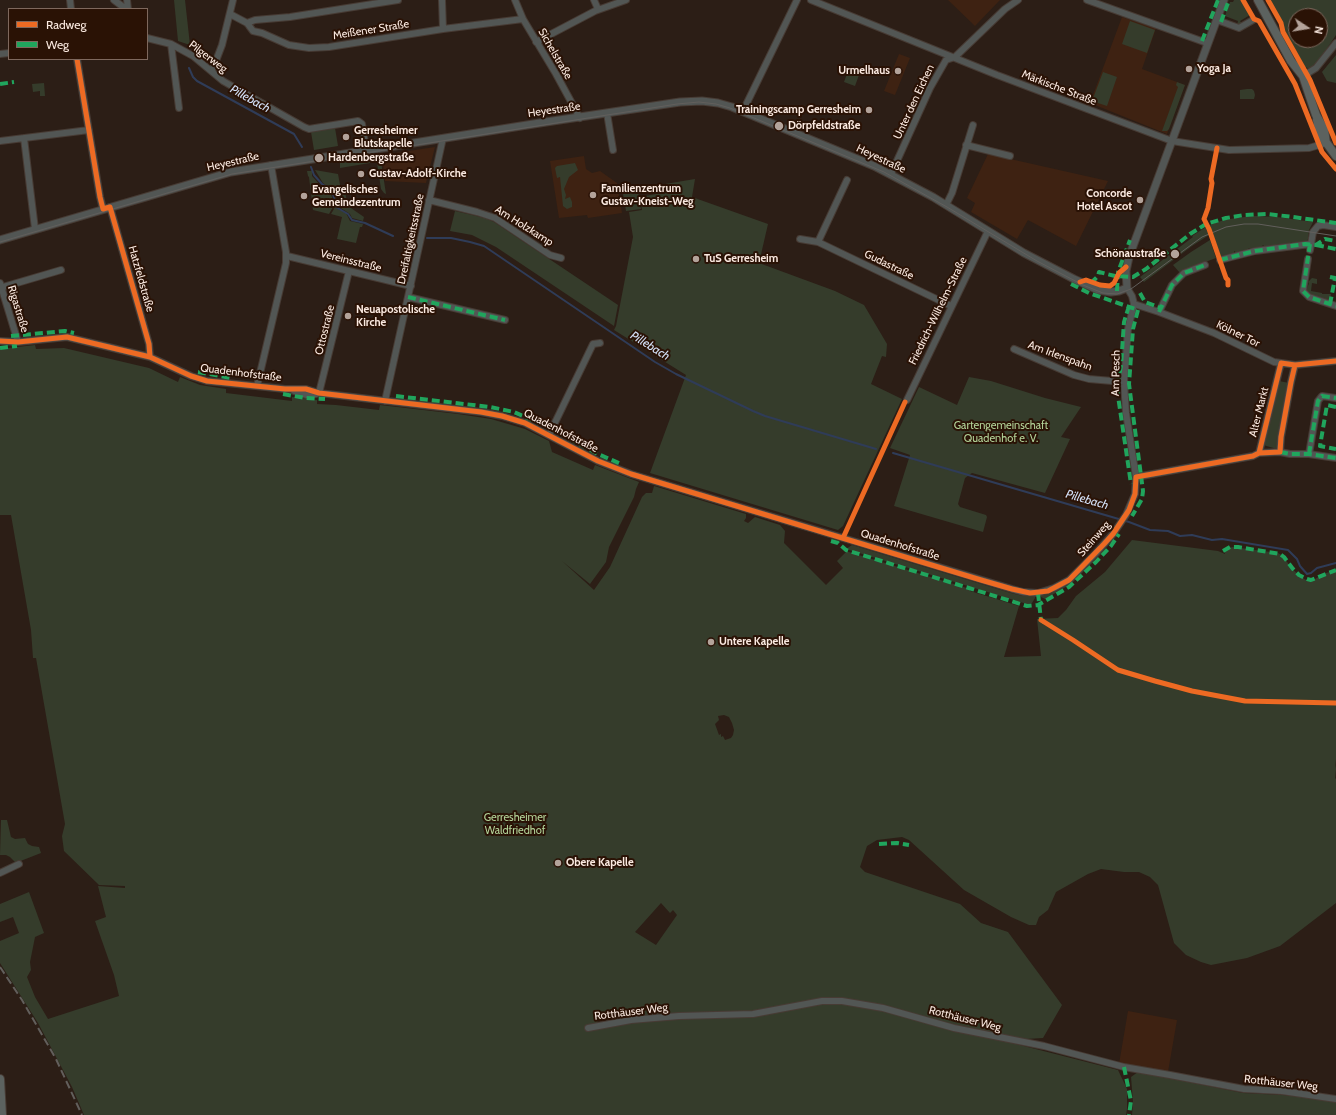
<!DOCTYPE html>
<meta charset="utf-8">
<style>
body{margin:0}
#map{position:relative;width:1336px;height:1115px;overflow:hidden;background:#2c1e16;font-family:Cabin,sans-serif}
canvas{display:block}
.legend{position:absolute;left:8px;top:8px;width:140px;height:52px;box-sizing:border-box;background:#2a1205;border:1px solid #7e685d;margin:0;padding:5px 7px;list-style:none;font-size:12px;color:#fbeae1}
.legend li{display:flex;align-items:center;gap:8px;height:20px}
.legend b{width:20px;border:1px solid #7e685d}
.north{position:absolute;left:1288px;top:8px;width:40px;height:40px;box-sizing:border-box;background:#2a1205;border:1px solid #7e685d;border-radius:50%;rotate:102deg;font-size:11px;font-weight:700;line-height:16px;text-align:center;color:#fbeae1}
.north::after{content:'';display:block;margin:auto;width:14px;height:18px;background:#b3a39a;clip-path:polygon(50% 0,100% 100%,50% 72%,0 100%)}
</style>
<div id="map">
<canvas width="1336" height="1115"></canvas>
<ul class="legend">
<li><b style="height:5px;background:#ed6a23"></b>Radweg</li>
<li><b style="height:5px;background:#20a55d"></b>Weg</li>
</ul>
<div class="north">N</div>
</div>
<script>
const g = document.querySelector('canvas').getContext('2d');
g.lineJoin = 'round';
function paint(path, color) {
  g.fillStyle = color;
  g.fill(path, 'evenodd');
}
function poly(rows) {
  const path = new Path2D();
  for (const r of rows) {
    path.moveTo(r[0], r[1]);
    for (let i = 2; i < r.length; i += 2) path.lineTo(r[i], r[i + 1]);
  }
  return path;
}
function trace(path, color, width, dash) {
  g.strokeStyle = color;
  g.lineWidth = width;
  g.lineCap = dash ? 'butt' : 'round';
  g.setLineDash(dash || []);
  g.stroke(path);
}
function label(font, color, halo, rows, align = 'center') {
  g.font = font + ' Cabin,sans-serif';
  g.lineWidth = 4;
  g.setLineDash([]);
  g.textBaseline = 'middle';
  g.strokeStyle = halo;
  g.fillStyle = color;
  for (const [text, x, y, turn = 0] of rows) {
    g.save();
    g.translate(x, y);
    g.rotate((+turn || 0) * Math.PI / 180);
    g.textAlign = isNaN(turn) ? turn : align;
    if (halo) g.strokeText(text, 0, 0);
    g.fillText(text, 0, 0);
    g.restore();
  }
}
const built = poly([
 [948,0,1000,0,975,26],
 [1122,17,1156,28,1142,69,1185,85,1167,134,1090,103],
 [899,54,910,58,895,95,884,91],
 [435,147,426,183,385,181,382,155],
 [988,154,1108,181,1076,246,1028,220,1017,239,971,212,975,203,967,198],
 [584,156,586,169,592,173,600,171,617,183,622,213,588,218,587,215,559,218,550,161],
 [1128,1011,1177,1020,1168,1072,1119,1064]
]);
const green = poly([
 [174,0,185,0,190,45,178,41],
 [1234,0,1241,0,1250,15,1240,21,1242,24,1240,26,1237,25,1238,21,1225,16,1230,2,1233,2],
 [1270,0,1336,0,1336,35,1320,59,1310,69,1305,67,1294,47,1282,27,1284,25],
 [1296,16,1320,16,1320,40,1296,40],
 [1130,21,1155,30,1147,53,1122,44],
 [1336,55,1336,83,1327,81,1322,72],
 [848,71,859,75,855,86,844,82],
 [1103,72,1117,77,1107,106,1092,101],
 [1177,82,1185,85,1169,129,1167,131,1162,131,1178,87,1176,85],
 [44,83,45,96,40,96,40,91,33,92,32,84],
 [1247,89,1252,89,1254,91,1255,95,1254,99,1240,99,1240,90],
 [335,128,338,146,314,150,311,132],
 [380,155,386,194,384,193,381,189,376,156],
 [369,157,370,163,340,168,340,162],
 [575,163,578,170,569,177,564,189,566,195,565,199,570,197,572,202,572,207,567,209,563,206,560,177,557,178,555,168,557,166],
 [315,170,338,174,341,190,339,198,343,190,347,189,348,191,345,192,348,206,364,217,363,221,352,218,350,214,339,207,334,199,333,192,323,183],
 [312,171,312,176,321,186,330,191,335,207,346,213,350,221,363,224,362,227,360,227,356,243,337,239,342,217,331,214,334,209,333,207,329,214,313,210,309,177,308,176,307,171],
 [695,179,692,197,768,224,759,263,835,291,864,305,887,344,886,357,882,356,871,384,902,399,843,526,838,530,650,473,686,375,614,330,616,326,633,237,629,212,642,210,640,197,667,192,665,184],
 [638,192,641,209,626,211,623,194],
 [455,211,485,218,494,222,618,305,614,326,496,247,472,235,450,231],
 [1255,216,1277,217,1313,222,1309,230,1308,239,1306,242,1293,243,1291,242,1290,244,1279,245,1277,244,1276,246,1265,247,1263,245,1261,248,1251,249,1249,248,1247,250,1237,253,1234,251,1234,254,1221,257,1210,225,1221,221,1235,218],
 [1206,227,1209,235,1192,246,1144,282,1140,277,1193,237,1192,236],
 [1210,240,1216,258,1184,270,1180,273,1173,265,1191,252],
 [1312,278,1317,279,1317,284,1312,283,1311,291,1322,293,1322,294,1331,294,1330,302,1309,294,1306,291,1309,283,1308,282],
 [35,345,36,349,64,348,149,368,178,382,180,377,200,385,226,389,226,393,292,401,292,397,317,400,317,404,336,405,379,410,380,405,458,414,491,419,525,429,549,441,552,452,593,470,595,465,639,482,636,489,634,497,609,547,606,562,590,584,562,561,594,590,610,567,642,497,646,493,652,493,654,486,746,514,746,518,744,521,748,523,755,517,780,525,785,531,784,543,826,585,843,568,837,561,846,552,849,552,970,589,970,591,1019,606,1004,657,1041,656,1037,619,1058,618,1066,610,1076,596,1105,572,1132,540,1218,551,1225,554,1225,550,1228,548,1233,547,1278,553,1283,556,1292,569,1303,578,1306,580,1315,579,1326,573,1336,570,1336,759,1335,769,1336,765,1336,779,1335,769,1335,778,1336,779,1336,903,1280,946,1247,958,1211,965,1201,962,1186,955,1174,943,1158,885,1150,877,1139,872,1124,872,1101,869,1088,874,1056,892,1048,910,1039,917,1036,925,1029,925,1011,917,964,890,909,840,902,837,877,840,867,846,860,867,865,872,960,904,981,923,1008,932,1062,1005,1043,1038,1026,1039,998,1035,863,1005,1118,1070,1127,1089,1127,1109,1126,1115,84,1115,72,1087,38,1023,0,963,0,941,19,933,13,917,0,922,0,904,29,892,44,933,35,937,30,962,31,970,27,977,35,997,48,1019,119,996,114,975,95,921,106,917,98,886,125,888,125,886,99,885,64,851,62,836,65,824,36,658,33,658,31,630,11,515,0,515,0,349],
 [724,715,729,717,732,723,734,730,733,735,731,738,725,740,723,736,721,737,721,734,719,735,715,724,719,720,718,716],
 [661,903,670,913,673,910,677,915,656,945,635,932],
 [639,1011,640,1018,598,1025,597,1019,598,1018,610,1014],
 [969,377,991,381,1045,398,1081,407,1061,437,1070,439,1045,493,972,473,965,478,958,504,960,507,986,515,987,517,983,532,894,506,910,455,890,448,919,387,957,405],
 [1279,381,1289,383,1277,449,1263,445],
 [1114,538,1101,554,1071,584,1045,599,1041,597,1041,595,1062,588,1071,581,1103,551],
 [852,545,1011,593,1023,596,1035,596,1035,598,1032,603,1027,604,846,549],
 [1,820,7,820,11,837,15,839,25,838,28,844,32,846,39,847,41,853,18,862,15,862,10,857,6,855,0,855],
 [1138,1072,1243,1093,1283,1095,1336,1101,1336,1115,1132,1115,1133,1102,1131,1077]
]);
const stream = poly([
 [189,68,193,77,197,81,294,134,302,147],
 [311,167,314,175,322,184,331,190,333,194,336,207,348,214,352,220,365,223,393,236],
 [427,238,451,238,470,242,484,246,655,362,676,374,753,411,765,416,876,449],
 [893,453,1129,522,1150,530,1168,531,1180,536,1192,535,1212,540,1222,539,1288,550,1297,559,1300,566,1307,574,1311,573,1317,568,1336,563]
]);
const minor = poly([
 [70,0,71,9],
 [114,0,126,9],
 [127,0,128,9],
 [442,0,443,29],
 [515,0,523,19,556,74,580,118],
 [594,0,598,9],
 [811,0,997,75,1172,141,1229,150,1309,148,1326,143],
 [1087,0,1207,43],
 [230,14,247,23,253,31,262,33,289,45,309,48,329,47,443,29,523,19],
 [1217,20,1239,28,1253,20],
 [247,23,255,20,290,17,398,0],
 [147,38,171,44,193,56,223,81,304,127,309,129,358,121,362,124,366,150],
 [536,42,595,11,626,0],
 [171,44,179,108],
 [0,54,9,53],
 [77,59,100,197,103,209],
 [212,71,222,45,233,0],
 [1303,76,1316,68,1336,43],
 [743,111,797,0],
 [607,113,613,150],
 [24,138,35,229],
 [0,141,89,130],
 [966,145,1010,156],
 [891,174,930,88,946,60,955,57,1005,9,1018,0],
 [429,200,477,212,495,218,550,255,561,258],
 [946,205,952,193,973,125],
 [110,207,149,344,150,357],
 [800,239,818,242,951,306],
 [818,242,847,180],
 [1310,250,1313,232,1318,226,1323,225,1336,227],
 [287,256,411,286],
 [1308,259,1303,291,1309,297,1336,306],
 [1220,260,1255,251,1310,244],
 [0,283,18,342],
 [0,288,61,270],
 [408,297,505,320],
 [1134,304,1159,312,1214,333,1274,362,1295,365,1336,361],
 [1159,312,1172,285,1184,273,1205,265],
 [0,341,18,342,67,337,150,357,191,376,207,381,285,389,306,389,319,393,481,412,502,416,525,423,598,461,631,474,1012,589,1023,592,1038,593,1054,588,1069,580,1096,553,1113,534,1126,515,1135,494,1136,477,1126,413,1124,382,1128,329,1134,304,1132,296,1127,288],
 [1014,349,1074,375,1089,379,1124,382],
 [257,386,286,263,286,252,271,165],
 [294,391,306,395,316,394],
 [319,393,349,271],
 [907,400,988,231],
 [385,401,443,138],
 [549,435,593,344,600,343],
 [1280,452,1281,437,1291,382,1295,365],
 [1259,453,1281,363],
 [1309,454,1318,401,1322,396,1336,398],
 [1136,477,1253,456,1259,453,1280,452,1290,454,1309,454,1336,458],
 [0,873,19,864],
 [588,1028,631,1020,679,1016,753,1014,822,1001,842,1001,883,1008,954,1028,1044,1046,1124,1067,1170,1075,1244,1089,1282,1091,1336,1099]
]);
const tertiary = poly([
 [0,240,231,172,546,122,680,102,702,101,718,103,732,107,874,166,933,197,1024,253,1074,279,1098,290,1111,292,1119,291,1127,288,1126,271,1129,257,1224,0]
]);
const secondary = poly([
 [1258,0,1291,61,1303,76,1316,115,1324,129,1326,143],
 [1317,120,1320,134,1336,156],
 [0,1079,2,1115]
]);
const tram = poly([
 [0,242,232,174,677,104,699,102,716,104,730,108,884,172,947,207,1037,261,1083,285,1103,293,1117,294,1131,289,1202,237,1226,227,1244,224,1258,224,1336,236]
]);
const rail = poly([
 [0,967,22,1000,56,1059,82,1115]
]);
const quiet = poly([
 [1221,22,1229,0],
 [1202,41,1218,0],
 [0,84,14,82],
 [1310,244,1303,291,1309,297,1336,306],
 [1316,245,1336,249],
 [1220,260,1255,251,1305,244,1316,245,1325,239,1336,241],
 [1330,277,1335,278,1330,304],
 [1096,282,1093,281,1098,276,1099,272,1115,276,1133,277,1146,269,1190,234,1206,224,1226,218,1244,215,1268,214,1293,217,1336,223],
 [1071,284,1089,293,1138,310,1133,329,1129,384,1143,491,1142,499,1132,516],
 [1117,291,1118,272,1130,240],
 [1140,293,1145,302,1161,308],
 [408,297,505,320],
 [1129,306,1124,322,1121,366,1118,381,1118,396,1131,484],
 [1159,312,1172,285,1184,273,1205,265],
 [11,336,65,331,74,333],
 [0,348,17,346],
 [198,372,231,378],
 [283,394,305,398,325,399],
 [396,396,490,407,514,412,548,427,598,454,621,464],
 [1336,407,1327,405,1320,446,1336,449],
 [1280,452,1290,454,1309,454,1336,458],
 [1309,454,1318,401,1322,396,1336,398],
 [831,541,838,543,846,550,1027,606,1038,605,1069,587,1096,562,1111,546,1119,534],
 [1223,551,1230,547,1238,547,1280,554,1284,557,1293,569,1299,575,1307,579,1311,580,1336,570],
 [1038,593,1041,620,1044,622],
 [879,844,897,843,909,845],
 [1124,1067,1131,1101,1129,1115]
]);
const cycleway = poly([
 [1243,0,1254,19,1259,21,1295,84,1322,152,1336,169],
 [1268,0,1281,23,1283,32,1310,80,1336,143],
 [77,59,100,197,103,209,110,207,149,344,150,357],
 [1217,148,1211,179,1212,183,1208,208,1204,219,1209,229,1226,278,1228,280,1228,285],
 [1080,282,1086,280,1100,285,1110,286,1114,283,1119,273,1126,267],
 [0,341,18,342,67,337,150,357,191,376,207,381,285,389,306,389,319,393,481,412,502,416,525,423,598,461,631,474,981,580,1012,589,1030,593,1048,591,1069,580,1104,544,1113,534,1129,510,1135,494,1136,477,1253,456,1259,453,1280,452,1281,437,1291,382,1295,365],
 [1259,453,1281,363,1295,365,1336,361],
 [843,538,905,402],
 [1041,620,1073,640,1118,670,1155,681,1192,691,1245,701,1336,703]
]);
const markers = [
 [1189,69,4,"#b3a39a"],
 [898,71,4,"#b3a39a"],
 [869,110,4,"#b3a39a"],
 [779,126,5,"#b3a39a"],
 [346,137,4,"#b3a39a"],
 [319,158,5,"#b3a39a"],
 [361,174,4,"#b3a39a"],
 [593,195,4,"#b3a39a"],
 [304,196,4,"#b3a39a"],
 [1140,200,4,"#b3a39a"],
 [1175,254,5,"#b3a39a"],
 [696,259,4,"#b3a39a"],
 [348,316,4,"#b3a39a"],
 [711,642,4,"#b3a39a"],
 [558,863,4,"#b3a39a"]
];
const streetNames = [
 ["Meißener Straße",371,30,-9],
 ["Sichelstraße",555,54,60],
 ["Pilgerweg",208,57,37],
 ["Märkische Straße",1059,88,21],
 ["Unter den Eichen",914,102,-65],
 ["Heyestraße",554,110,-8],
 ["Heyestraße",881,159,25],
 ["Heyestraße",233,162,-13],
 ["Am Holzkamp",524,226,32],
 ["Dreifaltigkeitsstraße",411,239,-78],
 ["Vereinsstraße",351,261,14],
 ["Gudastraße",889,265,26],
 ["Hatzfeldstraße",141,279,74],
 ["Rigastraße",18,309,73],
 ["Friedrich-Wilhelm-Straße",938,311,-64],
 ["Ottostraße",325,330,-76],
 ["Kölner Tor",1238,334,26],
 ["Am Irlenspahn",1060,356,20],
 ["Quadenhofstraße",241,373,7],
 ["Am Pesch",1116,373,-89],
 ["Alter Markt",1259,412,-76],
 ["Quadenhofstraße",561,431,27],
 ["Steinweg",1094,539,-49],
 ["Quadenhofstraße",900,545,17],
 ["Rotthäuser Weg",631,1012,-7],
 ["Rotthäuser Weg",965,1019,14],
 ["Rotthäuser Weg",1281,1083,6]
];
const poiNames = [
 ["Yoga Ja",1197,69],
 ["Urmelhaus",890,71,"right"],
 ["Trainingscamp Gerresheim",861,110,"right"],
 ["Dörpfeldstraße",788,126],
 ["Gerresheimer",354,131],
 ["Blutskapelle",354,144],
 ["Hardenbergstraße",328,158],
 ["Gustav-Adolf-Kirche",369,174],
 ["Familienzentrum",601,189],
 ["Gustav-Kneist-Weg",601,202],
 ["Evangelisches",312,190],
 ["Gemeindezentrum",312,203],
 ["Concorde",1132,194,"right"],
 ["Hotel Ascot",1132,207,"right"],
 ["Schönaustraße",1166,254,"right"],
 ["TuS Gerresheim",704,259],
 ["Neuapostolische",356,310],
 ["Kirche",356,323],
 ["Untere Kapelle",719,642],
 ["Obere Kapelle",566,863]
];
const parkNames = [
 ["Gartengemeinschaft",1001,426],
 ["Quadenhof e. V.",1001,439],
 ["Gerresheimer",515,818],
 ["Waldfriedhof",515,831]
];
const waterNames = [
 ["Pillebach",250,99,29],
 ["Pillebach",650,346,32],
 ["Pillebach",1087,500,16]
];
paint(built, '#3e2212');
paint(green, '#353c2b');
trace(stream, '#2f3c58', 2);
trace(minor, '#473b34', 8);
trace(tertiary, '#473b34', 9);
trace(secondary, '#473b34', 10);
trace(minor, '#525654', 6);
trace(tertiary, '#525654', 7);
trace(secondary, '#5c625f', 8);
trace(tram, '#625f5c', 1);
trace(rail, '#625f5c', 2, [8, 4]);
trace(quiet, '#20a55d', 4, [8, 4]);
trace(cycleway, '#ed6a23', 5);
for (const [x, y, r, color] of markers) {
  const dot = new Path2D();
  dot.arc(x, y, r, 0, 2 * Math.PI);
  g.fillStyle = color;
  g.fill(dot);
  trace(dot, '#2a1205', 1.5);
}
label('11px', '#fbeae1', '#2a1205', streetNames);
label('bold 11px', '#fbeae1', '#2a1205', poiNames, 'left');
label('11px', '#b4d59a', '#2a1205', parkNames);
label('italic 12px', '#d3e0f7', '#2a1205', waterNames);
</script>
